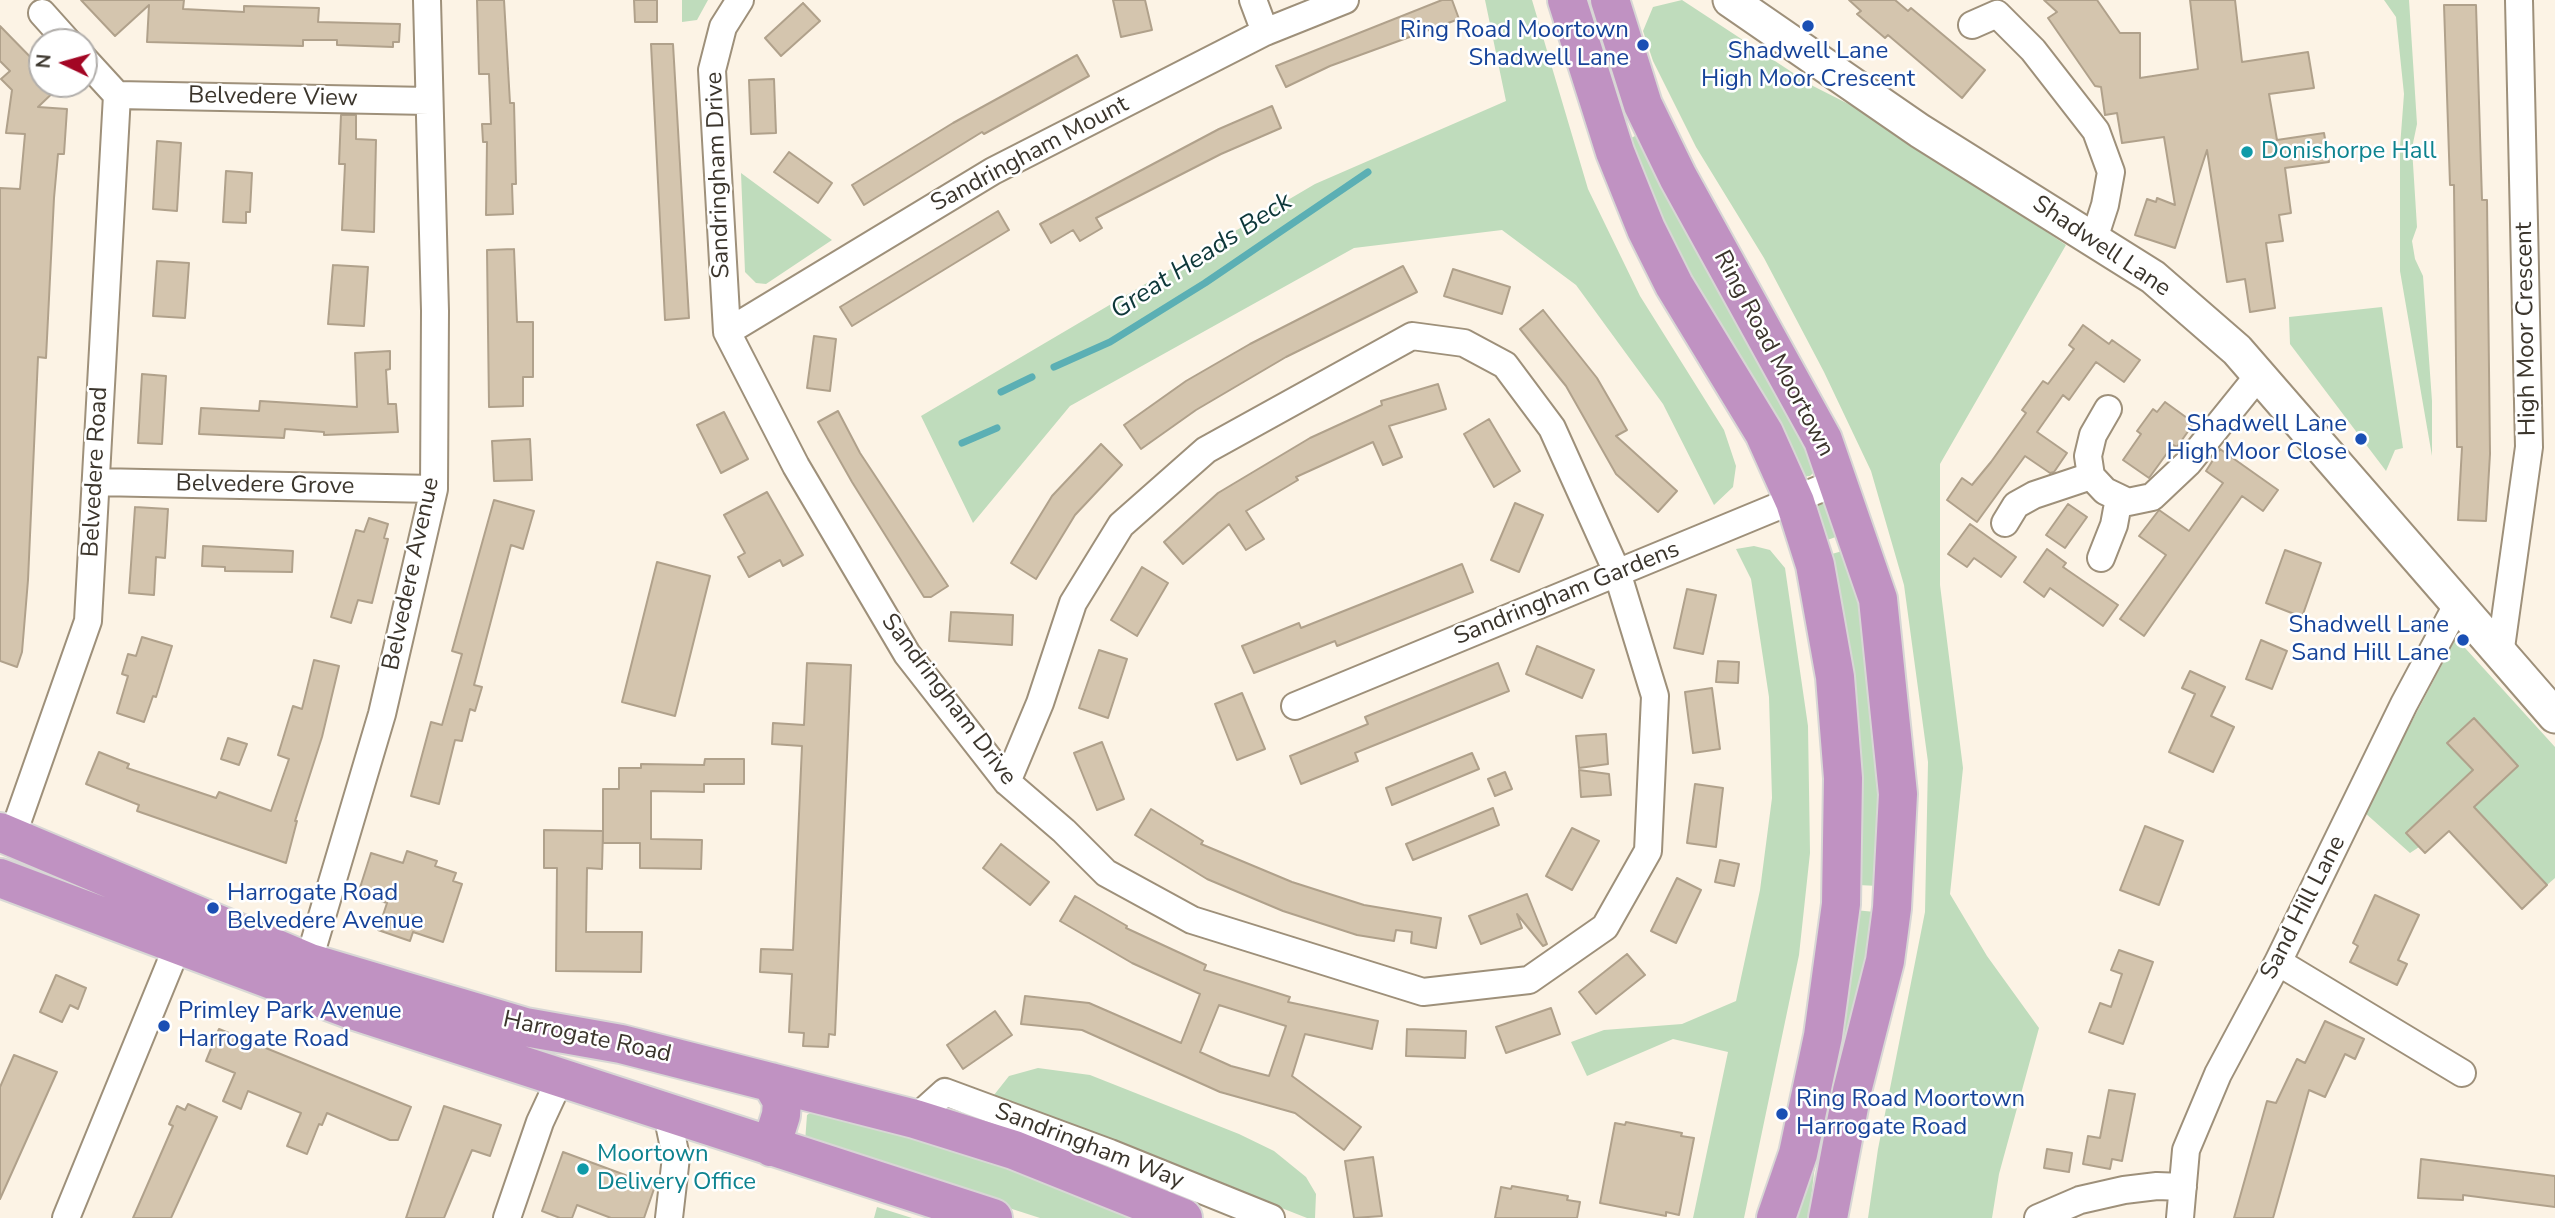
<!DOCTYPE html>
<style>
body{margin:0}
#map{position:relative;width:2555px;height:1218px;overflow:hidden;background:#fcf3e5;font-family:"Nunito Sans",sans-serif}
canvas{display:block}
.north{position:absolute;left:28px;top:28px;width:70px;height:70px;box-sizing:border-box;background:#fff;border:2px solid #b1aeab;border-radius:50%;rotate:275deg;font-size:19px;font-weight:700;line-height:28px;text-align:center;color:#3b352c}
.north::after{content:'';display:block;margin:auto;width:24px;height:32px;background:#a30624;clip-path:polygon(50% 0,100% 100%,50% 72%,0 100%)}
</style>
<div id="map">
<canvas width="2555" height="1218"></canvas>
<div class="north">N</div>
</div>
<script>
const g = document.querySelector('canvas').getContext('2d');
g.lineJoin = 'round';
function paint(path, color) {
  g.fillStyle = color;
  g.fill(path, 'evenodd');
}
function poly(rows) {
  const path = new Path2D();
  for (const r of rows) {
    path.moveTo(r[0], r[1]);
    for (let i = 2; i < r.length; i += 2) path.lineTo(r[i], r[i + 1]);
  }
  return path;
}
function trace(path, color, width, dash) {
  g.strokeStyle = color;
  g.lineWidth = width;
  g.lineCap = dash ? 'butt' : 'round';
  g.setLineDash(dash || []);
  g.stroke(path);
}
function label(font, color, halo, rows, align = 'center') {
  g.font = font + ' "Nunito Sans",sans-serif';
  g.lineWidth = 5;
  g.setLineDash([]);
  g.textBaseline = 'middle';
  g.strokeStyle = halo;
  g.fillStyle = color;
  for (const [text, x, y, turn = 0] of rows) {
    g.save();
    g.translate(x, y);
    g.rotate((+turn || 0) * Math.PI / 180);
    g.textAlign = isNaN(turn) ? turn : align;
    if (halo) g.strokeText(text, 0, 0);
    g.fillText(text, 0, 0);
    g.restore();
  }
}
const green = poly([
 [682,0,708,0,697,20,682,22],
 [1485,0,1532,0,1588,189,1640,296,1724,430,1736,466,1733,487,1714,505,1663,404,1576,285,1502,230,1354,248,1070,406,973,523,921,416,1315,184,1506,101],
 [1682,0,1813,86,1882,121,2066,245,1940,464,1940,585,1963,768,1950,894,1987,956,2039,1028,1999,1174,1992,1218,1868,1218,1878,1149,1925,912,1928,762,1904,585,1871,471,1824,372,1764,258,1696,147,1653,61,1643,31,1653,7],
 [2384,0,2409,0,2417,124,2412,148,2417,227,2412,241,2415,259,2423,276,2432,401,2432,456,2400,271,2400,147,2404,94,2396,17],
 [1641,133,1784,394,1816,470,1810,476,1802,477,1668,253,1629,139],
 [741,173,832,240,766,284,756,283,745,272],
 [2382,307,2403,448,2395,450,2386,471,2290,344,2289,317],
 [1824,501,1828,503,1841,535,1822,542,1812,505],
 [1754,546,1770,550,1785,568,1808,726,1810,853,1799,955,1744,1218,1693,1218,1728,1052,1673,1039,1587,1076,1571,1042,1604,1030,1682,1024,1736,1001,1760,890,1772,798,1769,697,1751,579,1736,549],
 [1846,550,1863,613,1881,792,1878,886,1858,885,1821,557],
 [2456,638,2555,747,2555,878,2547,885,2474,807,2518,766,2474,718,2447,743,2473,770,2406,833,2419,847,2410,853,2364,812],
 [1855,910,1875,912,1863,974,1845,1035,1814,1173,1809,1218,1791,1218],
 [1038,1068,1090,1075,1239,1134,1274,1151,1306,1177,1316,1194,1315,1218,1307,1218,994,1095,1009,1076],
 [813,1111,931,1135,1150,1218,1040,1218,805,1142,807,1115],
 [877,1207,912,1218,874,1218]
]);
const stream = poly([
 [1054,367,1110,342,1205,283,1368,172],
 [1001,392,1032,377],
 [962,443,997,428]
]);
const building = poly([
 [81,0,184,0,183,9,244,12,244,6,319,8,318,22,400,24,399,42,393,42,393,47,337,45,337,40,303,40,303,46,147,42,149,5,115,36,81,0],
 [477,0,504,0,510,103,514,103,516,184,512,184,513,214,486,215,487,142,483,142,482,124,491,124,489,74,479,74,477,0],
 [634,0,657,0,657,22,635,22,634,0],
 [1113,0,1145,0,1152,30,1121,37,1113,0],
 [1442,0,1452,0,1459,19,1330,66,1286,87,1276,66,1442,0],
 [1849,0,1895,0,1908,11,1911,8,1985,70,1962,98,1888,35,1885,38,1857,14,1861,11,1849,0],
 [2044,0,2097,0,2120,33,2140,33,2140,78,2198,69,2190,0,2235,0,2242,62,2308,52,2314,88,2269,94,2277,140,2324,133,2329,162,2285,168,2291,213,2279,215,2283,241,2266,243,2275,308,2250,312,2245,279,2227,282,2207,150,2175,248,2135,235,2147,199,2156,202,2157,198,2175,205,2164,137,2122,143,2117,113,2105,115,2101,87,2095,86,2048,18,2057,12,2044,0],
 [803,3,820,21,781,56,765,38,803,3],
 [2444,5,2476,5,2482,200,2487,200,2490,454,2486,521,2458,520,2462,447,2457,447,2454,185,2450,185,2444,5],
 [0,26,42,69,42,84,62,84,38,107,67,109,64,154,58,154,54,198,46,358,38,357,28,580,22,652,17,667,0,661,0,188,20,189,25,134,6,133,12,90,1,79,10,71,0,61,0,26],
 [651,44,673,44,689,318,665,320,651,44],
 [1077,55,1089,76,984,134,982,132,864,205,852,185,953,123,1077,55],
 [774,79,776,133,751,134,749,80,774,79],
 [1272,106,1281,128,1221,154,1096,218,1102,228,1080,241,1073,230,1051,243,1040,224,1219,129,1272,106],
 [341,115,356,115,356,139,376,140,374,232,342,230,345,164,339,164,341,115],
 [157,141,181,143,177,211,153,209,157,141],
 [789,152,832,183,818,203,774,172,789,152],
 [226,171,252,173,250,212,246,212,246,223,223,222,226,171],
 [998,211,1009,230,852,326,840,307,998,211],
 [514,249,517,322,533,322,533,377,523,377,523,406,489,407,487,250,514,249],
 [157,261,189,263,185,318,153,316,157,261],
 [333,265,368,267,364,326,328,324,333,265],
 [1403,266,1417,292,1286,357,1196,410,1141,449,1124,425,1186,381,1250,344,1403,266],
 [1453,269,1510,287,1502,314,1444,296,1453,269],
 [1543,310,1597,378,1627,430,1616,436,1677,491,1658,512,1616,474,1566,386,1520,329,1543,310],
 [2083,325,2109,344,2112,340,2140,360,2124,382,2096,362,2069,400,2063,395,2037,432,2067,453,2054,472,2050,473,2025,456,1977,522,1947,500,1962,478,1972,485,1991,462,2026,413,2022,410,2043,381,2048,384,2074,349,2069,345,2083,325],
 [814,336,836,339,830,391,807,388,814,336],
 [390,351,390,369,386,370,388,404,396,404,398,432,324,435,324,432,285,429,284,438,199,434,201,408,259,411,260,401,357,407,355,353,390,351],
 [142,374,166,376,162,444,138,443,142,374],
 [1438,384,1446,409,1389,426,1402,457,1383,465,1373,442,1296,477,1298,480,1246,511,1264,539,1246,550,1229,524,1183,564,1164,542,1218,493,1310,438,1382,405,1381,401,1438,384],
 [2165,402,2194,423,2177,447,2173,445,2149,478,2123,460,2141,434,2137,431,2153,409,2157,412,2165,402],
 [838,411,860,453,948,586,931,597,924,597,852,482,818,422,838,411],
 [724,412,748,459,721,473,697,425,724,412],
 [1489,419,1520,471,1494,487,1464,434,1489,419],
 [530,439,532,480,494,481,492,441,530,439],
 [1101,444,1122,465,1075,515,1036,579,1011,563,1052,496,1101,444],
 [2220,449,2278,490,2263,511,2242,496,2144,636,2120,619,2166,555,2139,536,2159,510,2189,531,2223,483,2206,471,2220,449],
 [767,492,803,555,783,566,780,560,749,577,738,557,745,553,724,515,767,492],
 [494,500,534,511,523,549,511,545,474,685,482,687,475,711,470,709,462,741,455,740,439,804,411,796,431,722,442,725,462,654,452,651,494,500],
 [1515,503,1543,515,1519,572,1491,560,1515,503],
 [2068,504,2087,517,2065,548,2046,535,2068,504],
 [135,507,168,509,165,558,156,557,154,595,129,593,135,507],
 [369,518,388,524,384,538,388,539,372,603,358,600,351,623,331,617,356,530,364,532,369,518],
 [1970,524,2016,557,2001,577,1974,558,1967,567,1948,554,1970,524],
 [203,546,293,551,292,572,225,571,225,567,202,566,203,546],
 [2047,549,2066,563,2063,567,2118,605,2103,626,2050,588,2044,597,2024,582,2047,549],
 [2285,550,2321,563,2302,617,2266,603,2285,550],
 [657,562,710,576,675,716,622,702,657,562],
 [1462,564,1473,592,1337,646,1335,641,1254,673,1242,646,1299,623,1301,628,1462,564],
 [1142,567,1168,583,1137,636,1111,620,1142,567],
 [1687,589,1716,595,1703,654,1674,648,1687,589],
 [951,612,1013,615,1012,645,949,641,951,612],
 [142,637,172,646,156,697,153,696,144,722,117,713,128,676,122,674,128,654,136,656,142,637],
 [2261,640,2287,651,2272,689,2246,679,2261,640],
 [1537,646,1594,670,1582,698,1526,674,1537,646],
 [1099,650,1127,659,1108,718,1079,708,1099,650],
 [314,660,339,666,322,737,295,821,297,821,286,863,137,811,139,805,86,784,99,752,129,764,127,768,216,798,219,792,271,811,289,759,278,755,293,706,302,709,314,660],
 [1718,661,1739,662,1738,683,1716,682,1718,661],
 [807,663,851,665,835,1035,829,1034,828,1047,803,1046,804,1033,789,1032,792,974,760,972,761,949,793,950,802,746,772,744,773,723,804,725,807,663],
 [1498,663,1509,691,1355,753,1358,761,1301,784,1290,756,1368,724,1365,717,1498,663],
 [2190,671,2225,687,2211,716,2234,727,2213,772,2169,752,2195,694,2182,688,2190,671],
 [1712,688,1720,749,1693,753,1685,692,1712,688],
 [1242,693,1265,749,1237,760,1215,704,1242,693],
 [2474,718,2518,766,2474,807,2547,885,2522,909,2449,831,2425,853,2406,833,2473,770,2447,743,2474,718],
 [1606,734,1608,764,1579,768,1576,736,1606,734],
 [228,738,247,744,239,765,221,759,228,738],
 [1102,742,1124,799,1097,810,1074,753,1102,742],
 [1472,753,1479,769,1392,805,1386,788,1472,753],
 [705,759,744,759,744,784,704,784,704,792,651,791,651,839,702,840,701,869,640,868,640,843,603,843,603,789,619,789,619,768,641,768,641,764,704,765,705,759],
 [1579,770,1609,774,1611,795,1581,797,1579,770],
 [1505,772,1512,789,1495,796,1488,779,1505,772],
 [1695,784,1723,788,1716,847,1687,843,1695,784],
 [1493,808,1499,825,1413,860,1406,844,1493,808],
 [1151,809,1203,841,1201,844,1292,882,1364,905,1441,918,1436,948,1411,943,1412,932,1396,930,1394,941,1357,935,1283,911,1207,879,1135,835,1151,809],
 [2145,826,2183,841,2159,905,2120,890,2145,826],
 [1572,828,1599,841,1572,890,1546,876,1572,828],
 [544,830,603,831,602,869,587,868,586,932,642,932,641,972,556,971,557,868,544,868,544,830],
 [1001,844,1049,882,1030,905,983,868,1001,844],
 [407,851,437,861,435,866,456,873,453,881,462,884,443,942,413,932,410,941,378,930,387,903,358,894,371,853,403,863,407,851],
 [1720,860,1739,864,1734,886,1715,882,1720,860],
 [1677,878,1701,890,1676,943,1651,931,1677,878],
 [1527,894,1547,944,1543,946,1517,914,1522,928,1481,944,1469,916,1527,894],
 [2375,895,2419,915,2398,960,2407,964,2397,985,2350,962,2358,946,2353,943,2375,895],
 [1075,896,1127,926,1126,928,1206,965,1204,970,1290,997,1288,1002,1378,1021,1372,1049,1305,1034,1292,1076,1361,1127,1344,1150,1295,1113,1220,1092,1082,1030,1021,1024,1025,996,1089,1003,1181,1043,1200,994,1132,963,1060,921,1075,896],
 [1219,1005,1286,1026,1269,1076,1231,1066,1200,1052,1219,1005],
 [2119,950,2153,962,2123,1044,2089,1032,2100,1003,2111,1007,2122,974,2111,970,2119,950],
 [1627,954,1645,975,1596,1014,1579,992,1627,954],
 [56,975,86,988,78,1009,70,1005,62,1022,40,1012,56,975],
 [1551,1008,1560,1034,1506,1053,1496,1027,1551,1008],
 [995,1011,1012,1035,963,1069,947,1045,995,1011],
 [2325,1021,2364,1039,2355,1059,2345,1054,2325,1097,2309,1090,2273,1218,2234,1218,2267,1101,2276,1103,2297,1059,2305,1063,2325,1021],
 [219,1029,411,1107,398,1140,390,1140,327,1113,322,1125,319,1124,307,1154,287,1146,301,1113,248,1091,241,1109,223,1101,235,1073,206,1061,219,1029],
 [1407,1029,1466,1031,1465,1058,1406,1056,1407,1029],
 [14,1055,57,1072,0,1199,0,1087,14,1055],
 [2109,1090,2135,1094,2122,1161,2112,1159,2110,1169,2083,1164,2088,1136,2100,1138,2109,1090],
 [188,1104,217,1117,171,1218,133,1218,173,1126,169,1124,177,1106,185,1110,188,1104],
 [444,1106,501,1125,490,1156,472,1150,444,1218,406,1218,444,1106],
 [1626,1122,1682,1133,1681,1136,1694,1138,1679,1215,1666,1212,1666,1216,1600,1203,1615,1123,1625,1125,1626,1122],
 [2047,1149,2072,1153,2069,1172,2044,1168,2047,1149],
 [563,1152,655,1186,644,1218,611,1218,577,1205,572,1218,560,1218,542,1211,563,1152],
 [1373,1157,1382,1216,1354,1218,1345,1161,1373,1157],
 [2421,1159,2555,1176,2555,1207,2463,1195,2463,1200,2418,1198,2421,1159],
 [1512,1186,1568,1196,1567,1200,1580,1202,1577,1218,1495,1218,1501,1187,1511,1189,1512,1186]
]);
const minor = poly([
 [740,0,723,27,712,70,727,332,796,466,907,654,1007,782,1064,831,1106,873,1192,920,1423,992,1529,980,1605,927,1648,851,1655,696,1617,572,1552,428,1505,365,1464,343,1412,336,1206,450,1121,525,1073,603,1040,703,1007,782],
 [1253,0,1265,32],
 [42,13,68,42],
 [1972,25,1997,14,2033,50,2096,131,2111,172,2105,205,2094,239],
 [84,59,117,95],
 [117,95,429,101],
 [727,332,993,171,1265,32,1345,0],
 [2108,409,2093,435,2088,456,2091,476,2105,491,2128,502,2152,497,2188,463,2259,375],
 [96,482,434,489],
 [2005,523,2016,505,2034,495,2091,476],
 [2101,558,2114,525,2119,498],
 [2500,655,2529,447,2519,0],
 [1295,706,1837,482],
 [12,837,88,621,117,95],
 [2278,962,2462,1073],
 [304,977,382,714,434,489,435,311,427,0],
 [667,1114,676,1157,669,1218],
 [915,1119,945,1092,1110,1153,1271,1218],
 [66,1218,177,947],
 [507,1218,540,1122,560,1079],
 [2038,1218,2080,1200,2124,1190,2157,1186,2183,1187],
 [2180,1218,2186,1150,2218,1074,2278,962,2404,704,2456,607]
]);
const tertiary = poly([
 [1730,0,1920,131,2153,277,2237,350,2555,716]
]);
const trunk = poly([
 [1567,0,1615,152,1646,229,1674,285,1764,433,1795,502,1815,565,1835,677,1843,778,1841,904,1823,1036,1798,1154,1776,1218],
 [1610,0,1643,105,1678,177,1823,440,1878,599,1898,794,1892,908,1885,961,1852,1091,1828,1218],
 [0,832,310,963,525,1027,621,1044,915,1119,1014,1150,1183,1218],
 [0,878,352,1010,993,1218],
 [771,1147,781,1115,782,1101,771,1082]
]);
const markers = [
 [1808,26,7,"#1a4fb4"],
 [1643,45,7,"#1a4fb4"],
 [2247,152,7,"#0f9aa8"],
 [2361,439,7,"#1a4fb4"],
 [2463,640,7,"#1a4fb4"],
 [213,908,7,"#1a4fb4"],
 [164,1026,7,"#1a4fb4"],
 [1782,1114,7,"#1a4fb4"],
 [583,1169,7,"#0f9aa8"]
];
const transitNames = [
 ["Ring Road Moortown",1629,31],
 ["Shadwell Lane",1629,59],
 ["Shadwell Lane",1808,52,"center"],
 ["High Moor Crescent",1808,80,"center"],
 ["Shadwell Lane",2347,425],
 ["High Moor Close",2347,453],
 ["Shadwell Lane",2449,626],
 ["Sand Hill Lane",2449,654],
 ["Harrogate Road",227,894,"left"],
 ["Belvedere Avenue",227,922,"left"],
 ["Primley Park Avenue",178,1012,"left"],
 ["Harrogate Road",178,1040,"left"],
 ["Ring Road Moortown",1796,1100,"left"],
 ["Harrogate Road",1796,1128,"left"]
];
const streetNames = [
 ["Belvedere View",273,98,1],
 ["Sandringham Mount",1030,155,-28],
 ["Sandringham Drive",719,175,-92],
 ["Shadwell Lane",2101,247,34],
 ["High Moor Crescent",2527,329,-91],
 ["Ring Road Moortown",1773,354,62],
 ["Belvedere Road",96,472,-87],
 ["Belvedere Grove",265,486,1],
 ["Belvedere Avenue",412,574,-78],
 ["Sandringham Gardens",1567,594,-22],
 ["Sandringham Drive",948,700,53],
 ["Sand Hill Lane",2304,908,-63],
 ["Harrogate Road",587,1038,12],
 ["Sandringham Way",1089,1147,21]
];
const cultureNames = [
 ["Donishorpe Hall",2261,152],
 ["Moortown",597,1155],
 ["Delivery Office",597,1183]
];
const waterNames = [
 ["Great Heads Beck",1202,257,-33]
];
paint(green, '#bfdcbc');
trace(stream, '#5bafb4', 7);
paint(building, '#d4c5ae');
trace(building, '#b0a18b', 2);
trace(minor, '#9e907a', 30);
trace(tertiary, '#9e907a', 37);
trace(trunk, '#d8d7d5', 42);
trace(minor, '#fff', 26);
trace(tertiary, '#fff', 33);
trace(trunk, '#c092c2', 38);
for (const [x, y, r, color] of markers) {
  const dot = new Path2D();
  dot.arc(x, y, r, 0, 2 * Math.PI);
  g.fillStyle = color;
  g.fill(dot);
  trace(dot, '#fff', 2.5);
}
label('24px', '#164399', '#fff', transitNames, 'right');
label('24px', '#3b352c', '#fff', streetNames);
label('24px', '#0d838f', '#fff', cultureNames, 'left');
label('italic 26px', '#0d3739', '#fff', waterNames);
</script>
